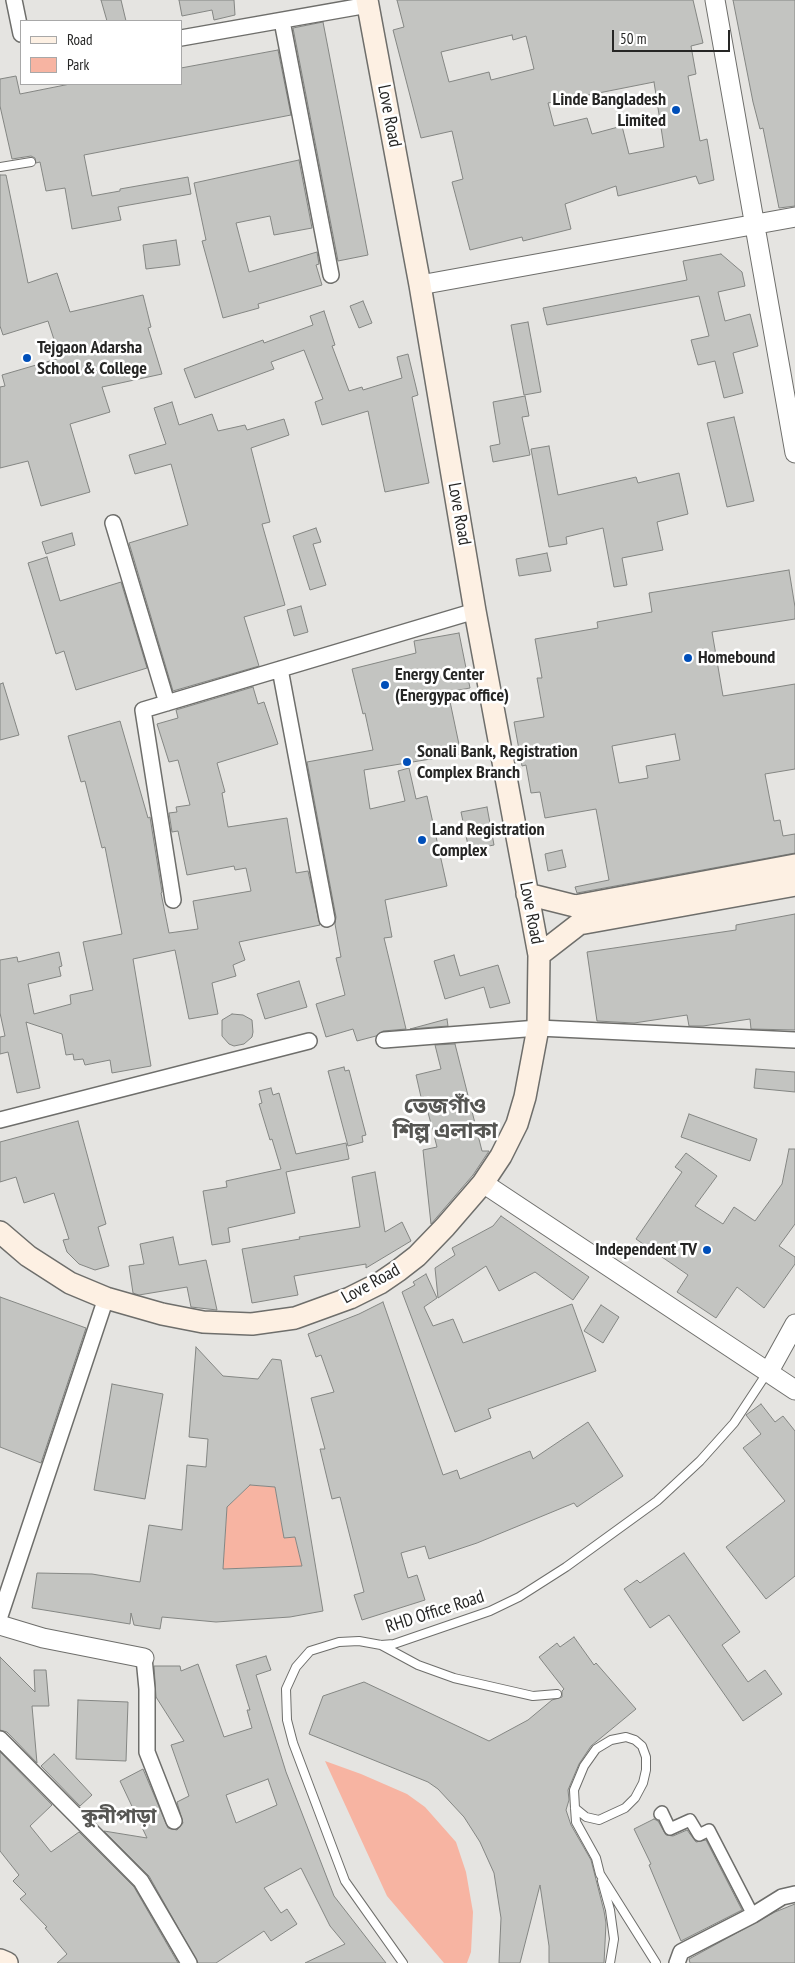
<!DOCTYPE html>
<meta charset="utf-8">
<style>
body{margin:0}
#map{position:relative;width:795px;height:1963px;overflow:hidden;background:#e5e4e1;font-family:"PT Sans Narrow",sans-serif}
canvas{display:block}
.legend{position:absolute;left:20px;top:20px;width:162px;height:65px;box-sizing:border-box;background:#fff;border:1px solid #a8a8a8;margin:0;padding:6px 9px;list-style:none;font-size:15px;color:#262625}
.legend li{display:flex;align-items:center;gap:10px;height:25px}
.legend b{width:25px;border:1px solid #a8a8a8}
.scale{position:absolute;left:612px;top:30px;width:118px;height:22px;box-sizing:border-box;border:2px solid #262625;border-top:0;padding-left:6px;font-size:15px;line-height:18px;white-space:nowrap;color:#262625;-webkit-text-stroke:4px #fff;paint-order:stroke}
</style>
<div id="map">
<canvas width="795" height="1963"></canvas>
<ul class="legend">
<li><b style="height:6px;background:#fdf0e3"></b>Road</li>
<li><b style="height:14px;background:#f7b4a2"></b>Park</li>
</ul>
<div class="scale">50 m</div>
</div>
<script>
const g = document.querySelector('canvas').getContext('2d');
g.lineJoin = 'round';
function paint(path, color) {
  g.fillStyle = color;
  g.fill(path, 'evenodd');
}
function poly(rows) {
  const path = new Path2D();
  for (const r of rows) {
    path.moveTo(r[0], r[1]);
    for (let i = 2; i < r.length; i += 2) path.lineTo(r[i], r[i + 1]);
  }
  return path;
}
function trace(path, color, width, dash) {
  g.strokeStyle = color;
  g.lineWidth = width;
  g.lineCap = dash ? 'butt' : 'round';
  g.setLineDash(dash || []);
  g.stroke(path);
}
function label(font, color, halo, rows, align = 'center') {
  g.font = font + ' "PT Sans Narrow","Noto Sans Bengali",sans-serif';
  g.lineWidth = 5;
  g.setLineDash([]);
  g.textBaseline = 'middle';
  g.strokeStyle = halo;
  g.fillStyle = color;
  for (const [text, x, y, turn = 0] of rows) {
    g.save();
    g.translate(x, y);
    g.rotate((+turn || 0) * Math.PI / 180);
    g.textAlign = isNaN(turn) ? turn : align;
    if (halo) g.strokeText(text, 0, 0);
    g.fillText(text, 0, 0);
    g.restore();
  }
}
const green = poly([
 [250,1485,275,1487,284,1538,295,1537,302,1566,223,1569,227,1507],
 [325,1761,361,1774,407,1794,425,1807,456,1842,466,1872,473,1912,471,1952,467,1963,444,1963,387,1896]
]);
const building = poly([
 [101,0,121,0,126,21,107,21,101,0],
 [179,0,234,0,235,15,214,20,212,10,182,16,179,0],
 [397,0,693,0,703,43,691,46,696,74,688,76,700,141,707,139,714,180,699,184,696,176,618,196,616,186,565,204,571,229,523,241,522,237,470,250,452,182,463,179,452,131,421,138,393,30,404,27,397,0],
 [512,35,513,40,526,36,534,69,491,80,489,72,449,82,441,52,512,35],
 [654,82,664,147,629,154,622,126,592,134,587,118,554,126,548,103,654,82],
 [733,0,795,0,795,206,779,208,763,128,760,129,753,102,733,0],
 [323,22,368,255,338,261,293,28,323,22],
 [278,50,291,115,84,155,92,196,120,191,120,189,188,177,191,194,118,207,121,220,72,229,65,188,46,191,40,162,36,163,35,158,31,156,12,159,0,106,0,79,16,76,20,94,70,84,181,84,181,68,278,50],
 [299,160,312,228,274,235,270,216,236,223,249,272,317,252,319,264,316,265,322,285,258,304,259,308,223,318,202,241,206,240,194,183,299,160],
 [0,175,6,175,28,283,57,273,70,312,143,295,151,327,148,328,162,374,102,387,110,412,70,424,90,492,41,506,28,461,0,468,0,387,5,386,2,375,60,358,48,321,3,335,0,326,0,175],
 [176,240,180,265,146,269,143,245,176,240],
 [721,254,742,272,745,286,718,292,725,321,750,314,758,346,733,353,743,393,724,398,715,361,698,365,691,340,709,336,699,296,547,325,543,308,687,280,683,261,721,254],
 [363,301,372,323,359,328,350,306,363,301],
 [324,311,335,345,332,346,349,391,362,387,363,390,402,378,397,357,408,354,418,395,412,397,429,483,385,492,368,411,322,425,315,402,323,399,304,350,271,362,274,369,195,398,184,369,263,340,264,343,313,325,310,316,324,311],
 [528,322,541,392,524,395,511,325,528,322],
 [525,396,529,416,522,417,530,455,493,462,490,446,500,444,493,402,525,396],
 [172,402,179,425,212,414,218,431,245,425,247,430,284,419,289,435,251,448,270,522,262,524,285,605,244,617,259,666,173,691,129,543,188,525,171,464,135,474,129,455,166,444,154,408,172,402],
 [734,417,754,501,727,507,707,423,734,417],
 [549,446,558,495,636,477,638,483,679,473,688,514,657,522,663,550,622,558,627,585,614,587,603,528,566,537,567,544,549,547,531,449,549,446],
 [316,528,321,542,313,544,326,585,310,590,293,536,316,528],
 [72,533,75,545,46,554,42,542,72,533],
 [547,553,551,571,519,576,516,559,547,553],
 [47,557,60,601,121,582,147,668,76,690,64,651,56,654,28,563,47,557],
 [789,570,795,607,795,619,712,632,723,696,795,684,795,769,765,774,774,821,780,820,783,836,795,834,795,853,577,893,575,887,609,880,596,809,545,818,540,792,531,793,526,765,522,766,514,722,544,717,537,678,542,678,535,639,598,628,597,622,652,612,649,593,789,570],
 [675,734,680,760,646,766,648,778,619,783,612,746,675,734],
 [301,606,308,632,294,636,287,610,301,606],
 [459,633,470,688,448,692,461,754,364,770,370,809,405,801,398,771,409,768,416,799,427,796,447,886,385,900,392,937,384,938,406,1029,383,1031,376,1036,357,1041,353,1029,326,1037,316,1004,345,995,336,958,341,957,335,924,336,917,307,762,373,750,365,713,363,714,352,669,416,653,414,641,459,633],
 [3,683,19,735,0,740,0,684,3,683],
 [253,687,258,704,264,702,278,744,217,763,225,792,222,793,228,827,287,818,296,873,308,871,320,925,239,942,245,960,233,965,236,976,212,983,218,1014,189,1019,175,950,133,959,151,1066,112,1073,110,1060,85,1065,83,1059,74,1060,73,1054,66,1055,62,1034,26,1022,40,1088,17,1093,8,1052,0,1054,0,1037,5,1036,0,1013,0,960,17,957,18,962,59,952,62,966,59,967,61,976,28,984,34,1014,71,1004,70,995,93,990,83,942,122,934,105,847,102,848,85,781,81,782,68,736,120,721,148,818,150,817,162,892,161,893,169,933,198,929,193,901,251,891,246,868,235,870,234,866,187,875,178,831,172,832,169,813,177,812,176,807,190,805,178,760,169,762,157,724,178,718,176,710,253,687],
 [487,807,494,845,469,850,461,812,487,807],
 [562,850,566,867,548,871,545,854,562,850],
 [795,914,795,1030,751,1029,750,1019,703,1026,689,1026,687,1015,634,1023,597,1021,587,952,736,930,736,925,795,914],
 [454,955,460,976,498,965,510,1003,490,1008,484,987,445,999,434,961,454,955],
 [299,981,307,1007,265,1019,257,994,299,981],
 [232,1014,243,1015,252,1020,253,1032,252,1037,244,1044,234,1046,229,1044,222,1036,222,1020,232,1014],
 [447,1019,448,1026,410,1029,447,1019],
 [455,1044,482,1151,489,1151,473,1175,431,1224,423,1150,437,1147,424,1097,421,1097,416,1075,441,1069,435,1045,455,1044],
 [344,1067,345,1071,349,1070,366,1135,362,1136,363,1142,348,1146,328,1071,344,1067],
 [756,1069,795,1072,795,1092,754,1088,756,1069],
 [271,1088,273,1095,279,1093,296,1154,346,1143,349,1159,286,1172,295,1213,228,1228,230,1242,212,1245,203,1191,227,1187,226,1181,281,1169,272,1139,270,1140,259,1104,262,1103,259,1091,271,1088],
 [689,1114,757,1139,750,1161,681,1137,689,1114],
 [78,1121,106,1224,98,1227,109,1266,95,1270,79,1264,67,1252,63,1240,69,1239,54,1193,24,1203,16,1177,0,1182,0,1142,78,1121],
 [789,1149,795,1149,795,1224,779,1246,795,1257,795,1264,764,1308,737,1287,716,1318,677,1292,688,1275,636,1239,682,1172,675,1167,686,1153,717,1176,695,1206,723,1224,734,1207,755,1221,782,1184,789,1149],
 [375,1172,385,1232,402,1222,411,1241,366,1268,366,1264,294,1276,298,1295,252,1303,242,1249,300,1239,299,1237,360,1227,352,1177,375,1172],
 [501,1216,589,1277,573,1300,535,1272,499,1291,486,1266,438,1298,435,1268,455,1255,452,1248,493,1226,501,1216],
 [173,1237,179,1265,206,1260,217,1310,191,1307,187,1287,139,1295,133,1293,129,1266,144,1264,140,1244,173,1237],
 [426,1274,437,1298,424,1307,433,1326,453,1319,463,1343,572,1304,596,1371,488,1409,491,1418,455,1432,402,1292,415,1285,413,1282,426,1274],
 [0,1297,86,1328,41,1463,0,1447,0,1297],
 [383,1302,443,1475,457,1470,460,1479,530,1451,533,1459,588,1422,623,1476,577,1507,574,1503,477,1543,429,1559,425,1546,401,1553,408,1578,417,1575,425,1600,362,1620,354,1595,364,1592,340,1497,332,1499,320,1449,325,1449,311,1398,334,1392,321,1355,316,1357,308,1334,359,1314,383,1302],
 [601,1305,619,1317,603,1343,584,1331,601,1305],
 [196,1347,223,1376,258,1379,272,1359,281,1360,323,1611,290,1617,216,1622,162,1617,160,1629,134,1625,131,1613,130,1624,32,1608,37,1573,92,1574,140,1582,149,1525,182,1530,187,1465,206,1467,208,1439,189,1437,196,1347],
 [250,1485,275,1487,284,1538,295,1537,302,1566,223,1569,227,1507,250,1485],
 [112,1384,163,1394,145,1499,94,1490,112,1384],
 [761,1404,775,1422,783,1416,795,1431,795,1576,766,1599,726,1547,785,1501,743,1448,761,1434,746,1415,761,1404],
 [684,1553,740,1632,722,1645,748,1682,765,1670,782,1694,743,1721,669,1615,650,1628,624,1589,637,1580,640,1583,684,1553],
 [574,1637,594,1665,596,1663,636,1709,591,1746,579,1764,568,1790,569,1800,566,1810,571,1825,591,1860,604,1911,606,1923,604,1963,549,1963,549,1946,540,1885,520,1963,499,1963,501,1918,494,1873,480,1842,464,1817,438,1789,428,1782,309,1734,323,1696,364,1682,489,1741,528,1720,552,1700,562,1697,562,1691,564,1689,539,1657,557,1643,560,1647,574,1637],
 [266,1656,271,1670,256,1675,286,1772,334,1896,386,1963,305,1963,345,1944,330,1926,301,1868,264,1888,281,1913,287,1909,297,1924,271,1941,264,1931,216,1963,198,1963,149,1876,104,1831,147,1838,120,1781,143,1769,168,1828,177,1830,183,1823,177,1802,189,1796,171,1745,184,1741,156,1697,154,1666,180,1666,181,1671,198,1664,224,1737,252,1728,247,1710,250,1710,236,1665,266,1656],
 [268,1779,277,1805,236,1823,226,1795,268,1779],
 [0,1657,35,1692,34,1670,46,1670,49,1706,32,1706,37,1763,7,1732,0,1730,0,1657],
 [78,1700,128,1702,126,1761,76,1759,78,1700],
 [0,1752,52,1805,30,1826,51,1852,79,1832,134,1887,178,1963,57,1963,67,1954,45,1928,47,1927,20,1899,26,1894,13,1881,19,1875,0,1851,0,1752],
 [54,1754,92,1795,80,1806,41,1766,54,1754],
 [654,1819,658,1821,666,1835,673,1836,687,1830,696,1842,706,1840,742,1910,681,1941,649,1865,651,1864,634,1829,654,1819],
 [795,1904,795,1963,690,1963,689,1959,775,1912,795,1904]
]);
const service = poly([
 [0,167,31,162],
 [381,1645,418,1665,454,1678,533,1696,557,1694],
 [575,1808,586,1817,599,1820,625,1808,635,1798,643,1783,646,1770,646,1757,642,1746,635,1740,626,1737,611,1740,596,1749,584,1766,574,1790,575,1808,576,1822,596,1858,600,1874,656,1963],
 [602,1881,610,1910,614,1939,610,1963],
 [403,1963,345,1881,293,1743,287,1720,286,1689,296,1667,310,1651,339,1642,359,1641,381,1645,394,1644,490,1611,519,1597,566,1567,657,1501,700,1461,734,1423,767,1373]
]);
const pedestrian = poly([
 [660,1814,662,1812,670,1829,690,1820,699,1835,709,1830,753,1915]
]);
const minor = poly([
 [14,0,21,34],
 [282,21,331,275],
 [181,38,368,5],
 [113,523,167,703],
 [280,669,327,919],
 [173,900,143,710,475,611],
 [384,1040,538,1028,795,1040],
 [0,1120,309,1041],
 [0,1616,106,1298],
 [144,1658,147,1689,147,1752,174,1821],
 [0,1739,141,1881,189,1963],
 [677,1963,681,1952,753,1915,782,1897,795,1894]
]);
const tertiary = poly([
 [715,0,795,453],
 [420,285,795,217],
 [483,1183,795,1390],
 [768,1373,795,1324],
 [0,1625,43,1638,144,1658]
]);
const secondary = poly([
 [527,894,575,906,795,865],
 [539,955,579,924,795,885],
 [0,1232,28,1256,70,1283,106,1298,162,1314,203,1322,252,1324,295,1318,350,1298,380,1283,399,1270,417,1256,445,1227,483,1183,501,1156,517,1124,525,1097,538,1028,539,955,475,611,420,285,367,0],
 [0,1960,7,1963]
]);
const markers = [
 [676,110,5,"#004fb9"],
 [27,358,5,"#004fb9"],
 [688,658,5,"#004fb9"],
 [385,685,5,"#004fb9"],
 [407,762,5,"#004fb9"],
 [422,840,5,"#004fb9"],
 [707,1250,5,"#004fb9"]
];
const poiNames = [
 ["Linde Bangladesh",666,100,"right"],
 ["Limited",666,121,"right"],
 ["Tejgaon Adarsha",37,348],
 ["School & College",37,369],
 ["Homebound",698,658],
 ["Energy Center",395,675],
 ["(Energypac office)",395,696],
 ["Sonali Bank, Registration",417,752],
 ["Complex Branch",417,773],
 ["Land Registration",432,830],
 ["Complex",432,851],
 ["Independent TV",697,1250,"right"]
];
const streetNames = [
 ["Love Road",389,116,79],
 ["Love Road",459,514,80],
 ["Love Road",531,913,79],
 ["Love Road",371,1284,-29],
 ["RHD Office Road",435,1612,-18]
];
const quarterNames = [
 ["কুনীপাড়া",119,1817]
];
const districtNames = [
 ["তেজগাঁও",445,1107],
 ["শিল্প এলাকা",445,1132]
];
paint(green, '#f7b4a2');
paint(building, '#c3c4c1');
trace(building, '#848683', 1);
trace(service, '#6e6e6b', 10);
trace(pedestrian, '#6e6e6b', 14);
trace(minor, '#6e6e6b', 18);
trace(tertiary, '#6e6e6b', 21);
trace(secondary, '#6e6e6b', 24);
trace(service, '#fff', 8);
trace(pedestrian, '#fff', 11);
trace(minor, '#fff', 15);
trace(tertiary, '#fff', 19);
trace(secondary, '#fdf0e3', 21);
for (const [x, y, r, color] of markers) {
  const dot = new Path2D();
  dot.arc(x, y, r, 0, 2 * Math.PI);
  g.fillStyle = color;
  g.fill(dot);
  trace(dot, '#fff', 2);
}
label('bold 18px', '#262625', '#fff', poiNames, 'left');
label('18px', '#262625', '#fff', streetNames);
label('bold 20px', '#565653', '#fff', quarterNames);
label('bold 22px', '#565653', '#fff', districtNames);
</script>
